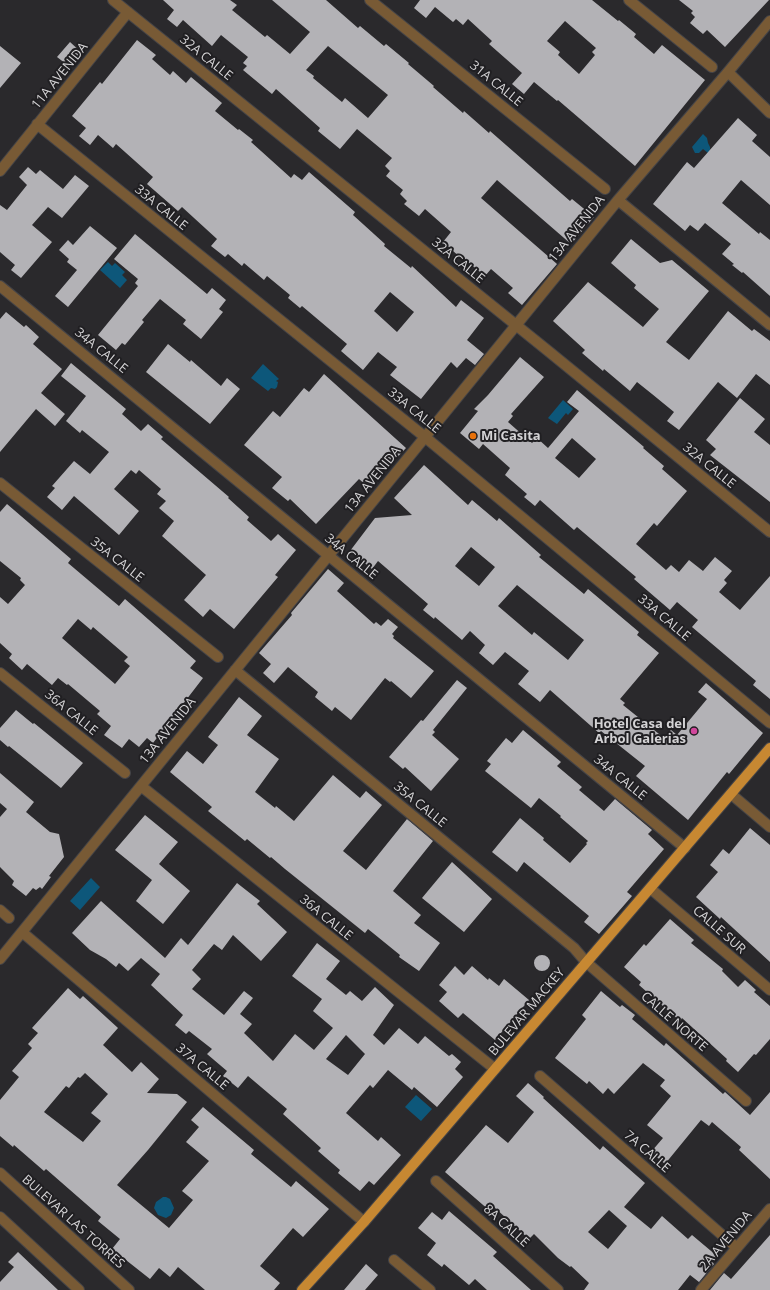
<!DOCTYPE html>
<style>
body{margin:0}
canvas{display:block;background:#2a292c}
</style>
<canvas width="770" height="1290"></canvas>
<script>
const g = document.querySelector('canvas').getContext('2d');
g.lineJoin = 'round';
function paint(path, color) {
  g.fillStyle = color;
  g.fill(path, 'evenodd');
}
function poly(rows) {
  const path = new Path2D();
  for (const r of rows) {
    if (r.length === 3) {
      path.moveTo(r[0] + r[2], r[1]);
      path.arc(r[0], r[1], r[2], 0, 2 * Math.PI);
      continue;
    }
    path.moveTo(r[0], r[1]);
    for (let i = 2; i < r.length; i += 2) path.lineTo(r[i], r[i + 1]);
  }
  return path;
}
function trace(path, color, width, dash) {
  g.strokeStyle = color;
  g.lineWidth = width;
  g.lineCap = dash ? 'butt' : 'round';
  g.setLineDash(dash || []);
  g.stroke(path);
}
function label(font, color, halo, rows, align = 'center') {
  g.font = font + ' "Open Sans",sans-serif';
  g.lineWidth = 4;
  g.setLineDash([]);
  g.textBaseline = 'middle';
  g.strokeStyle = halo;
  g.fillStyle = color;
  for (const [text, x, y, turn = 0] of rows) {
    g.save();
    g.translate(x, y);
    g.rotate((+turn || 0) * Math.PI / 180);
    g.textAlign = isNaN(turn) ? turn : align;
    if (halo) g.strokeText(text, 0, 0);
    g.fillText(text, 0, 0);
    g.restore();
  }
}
const water = poly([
 [703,134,707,138,708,143,710,147,710,150,708,153,703,149,699,153,695,153,692,147],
 [108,262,112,266,115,263,125,272,122,275,127,280,120,288,100,270],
 [263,364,279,379,276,381,278,382,277,387,275,389,271,388,268,391,251,378],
 [563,400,573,409,568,415,566,413,557,424,548,418],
 [91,878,100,887,80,910,70,901],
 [416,1095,432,1109,421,1121,405,1107],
 [163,1197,166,1197,170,1199,174,1208,171,1215,166,1218,158,1215,154,1208,156,1202]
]);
const building = poly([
 [163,0,230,0,237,5,232,10,265,37,267,35,290,54,310,32,272,0,326,0,358,28,360,26,384,46,386,44,409,63,408,64,434,86,433,87,463,113,464,111,489,133,490,131,570,201,572,199,594,217,571,244,497,180,481,198,557,264,522,305,508,293,513,288,491,269,485,276,463,258,462,259,443,242,451,232,425,209,419,216,404,204,407,201,400,194,403,190,386,176,390,171,385,166,392,158,357,129,340,149,318,131,320,128,276,89,272,94,243,70,247,66,243,63,248,57,221,35,212,46,183,20,177,27,167,19,174,10],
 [328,46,388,95,368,118,345,98,342,102,313,78,314,76,306,70],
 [420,0,592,0,618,21,619,20,636,34,634,37,654,54,662,45,705,80,635,166,558,100,557,101,534,82,524,94,512,84,522,73,489,44,492,41,468,19,463,25,456,19,453,22,435,7,426,18,414,8],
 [565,21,596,48,592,52,595,55,579,74,558,55,560,52,547,41],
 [679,0,769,0,725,47,707,30,703,34,690,23,695,17,691,13,693,11],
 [137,40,156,55,152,59,170,75,173,71,186,83,191,77,222,103,215,111,238,130,239,129,253,140,251,142,291,178,294,174,302,180,309,172,355,212,353,215,385,244,384,246,411,268,412,266,456,307,461,300,484,318,467,340,484,354,475,365,466,358,457,368,451,362,421,399,390,375,397,367,378,352,363,370,341,351,347,344,302,306,300,308,288,298,290,295,267,276,264,280,244,263,242,266,228,254,225,257,211,246,217,239,182,207,178,211,147,184,153,177,116,144,113,148,98,135,90,145,79,136,86,128,72,116,100,82,102,84],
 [390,292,414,312,397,332,374,311],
 [70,42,82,53,70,67,57,57],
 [0,46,21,63,0,88],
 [738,118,757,135,752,141,770,157,770,205,741,180,722,203,759,234,760,232,770,240,770,296,743,272,742,273,732,265,734,264,722,254,731,244,705,223,698,231,690,225,685,231,653,204,687,162,694,168],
 [28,167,36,174,40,170,63,189,75,175,89,186,62,218,48,207,32,225,52,242,21,278,11,270,15,265,0,252,0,205,7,210,27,185,19,177],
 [90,226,117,248,68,307,55,296,77,270,67,262,69,259,59,250,68,240,73,245],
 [135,234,207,294,212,288,226,300,219,309,223,312,201,339,183,324,186,320,160,299,142,320,144,322,125,345,122,343,116,350,98,335,138,286,135,283,138,279,114,259],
 [631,239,660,263,672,260,709,291,666,342,689,360,728,311,752,331,754,329,770,341,770,385,756,374,737,398,718,382,679,430,667,421,674,412,652,394,637,382,630,391,604,369,603,371,582,353,585,350,553,321,588,282,643,327,659,309,634,288,636,285,611,263],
 [6,312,24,327,26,325,39,337,33,344,62,369,41,393,65,414,55,426,36,409,0,452,0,319],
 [168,344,190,362,191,360,221,386,227,378,240,389,210,424,146,372],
 [520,357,544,377,511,414,513,416,508,422,532,443,537,438,548,448,579,411,567,402,577,390,644,447,643,448,664,466,662,469,687,491,657,526,654,523,636,544,666,570,671,565,679,572,689,560,703,571,715,557,732,571,724,580,727,583,719,592,740,610,770,576,770,699,753,685,756,681,692,627,698,620,677,602,670,610,634,579,636,577,577,527,574,530,540,500,535,506,524,497,527,494,505,475,510,468,483,444,479,449,460,433,478,411,474,409,488,395],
 [572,438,596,459,579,478,555,458],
 [71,363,126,409,122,414,141,431,148,424,163,437,161,439,229,497,228,498,249,517,247,520,271,541,278,534,296,550,275,575,278,577,234,629,210,609,203,617,184,600,206,575,162,536,174,521,159,508,166,501,157,494,161,489,139,470,136,474,131,470,114,489,139,511,119,535,74,496,62,510,47,497,55,488,52,486,74,461,90,474,109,452,82,430,80,433,66,421,86,396,61,376],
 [324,374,406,448,389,466,387,464,367,486,359,479,316,524,290,499,288,501,272,488,282,477,244,445,273,411,280,417,304,388,309,392],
 [740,398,765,419,754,432,770,445,770,502,710,455,716,449,706,440],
 [424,465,468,505,472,500,497,521,499,518,541,555,539,557,584,594,588,589,639,632,637,635,659,653,620,699,625,703,623,705,664,738,671,730,677,735,707,699,698,692,706,683,763,733,729,774,727,772,688,820,636,776,645,766,601,731,599,733,550,690,540,702,518,684,529,671,505,652,493,665,479,653,485,645,470,631,462,640,435,617,434,619,423,610,428,604,378,561,372,569,350,551,375,518,412,515,394,498],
 [471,547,495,567,479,586,455,566],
 [517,585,584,640,568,660,534,632,532,635,498,606],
 [7,504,71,559,68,563,107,596,119,606,125,599,196,661,190,668,203,678,153,743,147,738,139,747,129,739,122,748,104,735,111,726,97,714,100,711,68,684,67,685,58,678,52,685,27,664,22,670,9,658,12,654,0,643,0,597,8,604,25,585,20,580,21,578,0,561,0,512],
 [78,619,91,630,93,627,128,657,124,661,130,666,115,684,62,638],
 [328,569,344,583,337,591,374,624,376,622,381,626,388,619,398,627,392,634,394,636,393,638,434,671,411,698,391,681,390,682,385,678,351,720,335,707,332,711,315,697,318,692,288,667,274,683,263,673,271,664,259,653,292,615,291,613],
 [457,680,467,688,433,730,435,732,432,735,459,759,431,791,405,767,403,769,389,757,421,720,423,721],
 [239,697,262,716,247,735,279,759,255,792,275,808,276,806,294,821,333,775,360,798,366,791,382,805,343,851,366,870,407,819,433,841,393,891,421,915,414,923,440,943,419,971,399,957,400,955,368,929,365,933,285,869,271,857,270,858,247,839,245,841,208,811,212,807,170,772,187,751,203,764,218,745,208,737],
 [16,710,33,724,34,723,83,763,61,788,9,746,8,747,0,740,0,728],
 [523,730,561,762,557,766,582,787,579,790,604,811,615,799,652,830,648,834,664,849,627,892,632,896,599,934,584,922,589,916,524,862,517,872,492,852,520,818,544,838,543,840,570,863,587,844,586,843,588,841,560,817,561,816,539,798,531,808,485,771,491,764,487,761,506,738,512,743],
 [0,773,34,802,26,812,50,832,59,834,64,857,49,876,51,877,42,889,40,887,36,890,33,888,26,896,12,885,14,881,0,867,0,817,7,809,0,803],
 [145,815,178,842,159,864,190,891,163,924,136,901,152,880,115,850],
 [750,828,770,845,770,962,721,917,720,919,696,897,718,872,710,865,723,849,729,854],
 [452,862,492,899,464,932,422,898],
 [237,883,260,901,257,904,287,932,261,961,233,935,222,950,214,944,192,970,201,979,192,989,224,1015,244,991,253,998,240,1014,252,1024,244,1033,273,1061,295,1034,314,1050,333,1028,313,1011,322,999,292,976,317,943,340,961,326,979,346,995,350,991,362,1001,375,987,394,1005,373,1035,384,1045,399,1028,418,1044,425,1036,449,1056,452,1054,461,1062,455,1069,463,1077,437,1107,414,1087,412,1090,388,1070,373,1088,370,1085,346,1113,378,1141,381,1137,401,1155,374,1185,369,1181,360,1191,338,1173,340,1170,318,1151,321,1148,283,1114,287,1109,248,1076,238,1088,223,1076,227,1071,207,1054,212,1049,189,1031,186,1034,175,1025,183,1015,151,985,160,974,141,958,128,971,119,963,116,967,106,959,90,950,72,933,101,901,165,958,181,938,188,945],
 [346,1035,365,1054,348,1075,326,1059],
 [670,919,694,940,691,943,723,969,722,971,738,987,745,980,756,990,754,992,770,1006,770,1039,756,1055,754,1054,738,1072,726,1061,727,1059,682,1018,680,1021,639,985,641,982,624,967,644,944,646,946],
 [542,963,8],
 [455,966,464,975,472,966,488,980,489,978,499,986,504,979,529,1000,495,1040,463,1013,458,1018,439,1001,447,992,439,985],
 [68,988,80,999,83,996,118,1028,103,1045,132,1072,141,1062,159,1079,147,1093,177,1094,187,1102,148,1150,117,1185,169,1228,193,1200,182,1191,209,1161,186,1142,199,1127,191,1120,203,1107,254,1150,251,1154,291,1187,296,1181,329,1209,303,1237,293,1228,260,1266,280,1283,274,1290,205,1290,178,1267,170,1277,159,1268,150,1279,112,1249,120,1239,98,1221,101,1217,46,1169,44,1171,14,1145,13,1147,0,1136,0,1100,19,1077,12,1071,32,1048,28,1044,38,1033,32,1028],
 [85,1073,108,1094,91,1113,101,1121,83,1142,44,1112,66,1086,69,1088,78,1077,80,1078],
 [601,991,620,1007,622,1005,635,1015,632,1019,664,1046,666,1043,723,1094,725,1092,750,1115,770,1092,770,1179,739,1150,741,1147,712,1122,709,1126,701,1120,665,1164,651,1152,663,1138,647,1125,671,1096,660,1086,665,1080,643,1063,614,1094,608,1088,603,1094,589,1081,587,1084,555,1058,586,1019,582,1015],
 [528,1083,544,1097,543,1098,600,1150,603,1146,645,1183,624,1207,651,1229,662,1216,688,1239,692,1235,717,1256,712,1262,714,1264,699,1282,690,1275,678,1290,584,1290,589,1283,571,1266,570,1267,558,1258,534,1234,529,1239,494,1207,490,1211,445,1172,486,1125,508,1143,534,1112,516,1096],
 [609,1210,627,1226,608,1249,588,1232],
 [449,1211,497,1252,493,1256,531,1290,487,1290,475,1279,469,1285,444,1264,442,1267,427,1255,436,1243,418,1228,432,1212,442,1220],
 [770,1235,770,1290,710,1290,724,1273,731,1279],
 [18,1252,58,1290,0,1290,0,1282,14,1267,8,1262],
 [366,1264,378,1275,365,1290,344,1290]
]);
const minor = poly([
 [113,0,547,350,770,532],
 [370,0,605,189],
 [629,0,712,67],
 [728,72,770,113],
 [37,124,425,437,770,723],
 [0,171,128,12],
 [618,200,770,325],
 [0,286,685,848],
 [0,483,218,657],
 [235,670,574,948,586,962,746,1101],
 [0,673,125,773],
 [141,786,495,1069],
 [731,794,770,827],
 [651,889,770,990],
 [0,910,9,918],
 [22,932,364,1222],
 [0,959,618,200,728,72,770,21],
 [540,1076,737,1248],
 [0,1173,129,1290],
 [436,1181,558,1290],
 [0,1217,79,1290],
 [394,1260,430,1290],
 [701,1290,770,1209]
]);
const major = poly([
 [302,1290,364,1222,770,748]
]);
const markers = [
 [473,436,4,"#e8710a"],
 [694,731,4,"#d1479c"]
];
const streetNames = [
 ["32A CALLE",206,58,39],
 ["11A AVENIDA",60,76,-51],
 ["31A CALLE",496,84,39],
 ["33A CALLE",161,208,39],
 ["13A AVENIDA",577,229,-51],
 ["32A CALLE",458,261,39],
 ["34A CALLE",101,351,39],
 ["33A CALLE",414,411,39],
 ["32A CALLE",709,466,39],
 ["13A AVENIDA",373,480,-51],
 ["34A CALLE",351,557,39],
 ["35A CALLE",117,560,38],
 ["33A CALLE",664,618,40],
 ["36A CALLE",71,713,39],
 ["13A AVENIDA",168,731,-51],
 ["34A CALLE",620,778,39],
 ["35A CALLE",420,805,39],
 ["36A CALLE",326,918,39],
 ["CALLE SUR",719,930,41],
 ["BULEVAR MACKEY",527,1012,-50],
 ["CALLE NORTE",674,1022,41],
 ["37A CALLE",202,1067,40],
 ["7A CALLE",647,1152,41],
 ["BULEVAR LAS TORRES",73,1222,42],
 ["8A CALLE",506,1226,42],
 ["2A AVENIDA",726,1241,-50]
];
const poiNames = [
 ["Mi Casita",481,436],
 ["Hotel Casa del",686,724,"right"],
 ["Arbol Galerias",686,739,"right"]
];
paint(water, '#0d577a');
paint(building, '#b3b2b6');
trace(minor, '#454447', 12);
trace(major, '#454447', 12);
trace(minor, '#785a35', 10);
trace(major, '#c78832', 10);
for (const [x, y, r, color] of markers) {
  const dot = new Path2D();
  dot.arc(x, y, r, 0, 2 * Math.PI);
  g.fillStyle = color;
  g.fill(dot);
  trace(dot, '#201f22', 1.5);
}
label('13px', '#d4d3d5', '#201f22', streetNames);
label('bold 13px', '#d4d3d5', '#201f22', poiNames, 'left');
</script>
